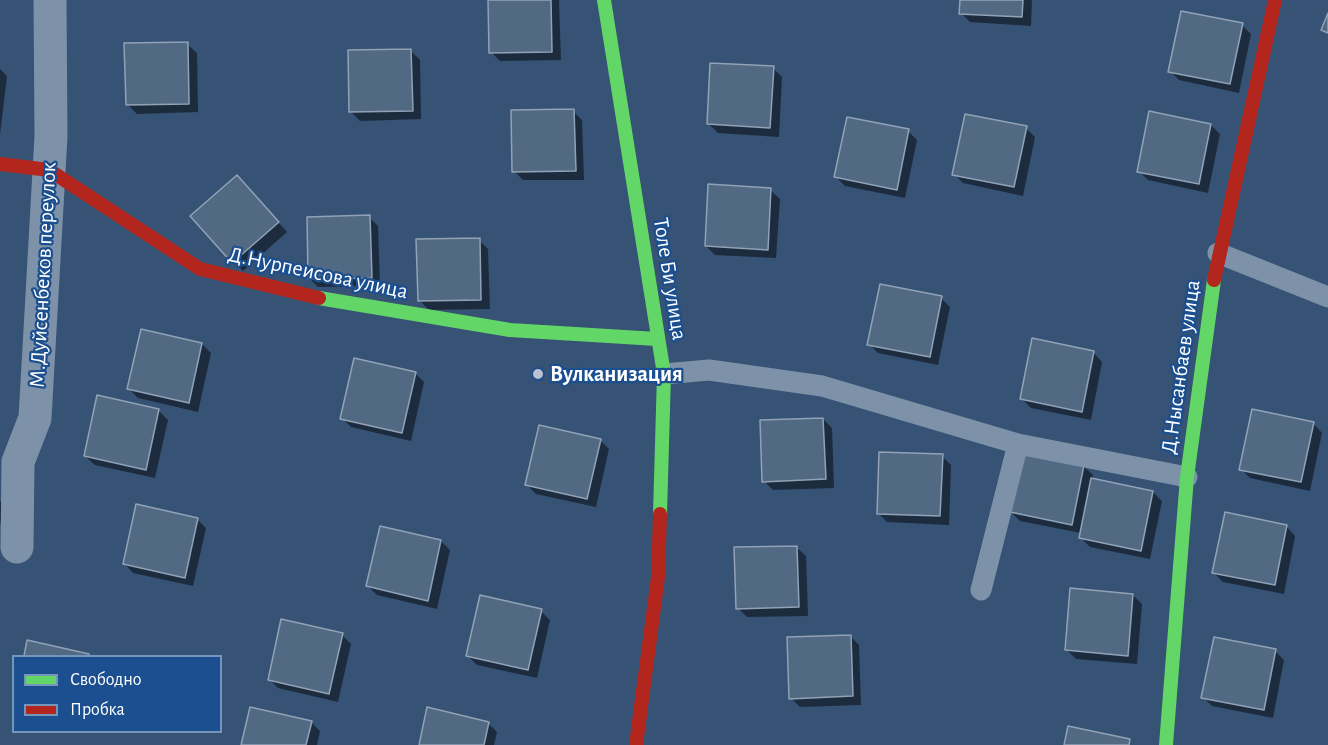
<!DOCTYPE html>
<meta charset="utf-8">
<style>
body{margin:0}
#map{position:relative;width:1328px;height:745px;overflow:hidden;background:#365274;font-family:"Alegreya Sans",sans-serif}
canvas{display:block}
.legend{position:absolute;left:12px;top:655px;width:210px;height:78px;box-sizing:border-box;background:#1b4f8f;border:2px solid #7695bc;margin:0;padding:8px 10px;list-style:none;font-size:18px;color:#fff}
.legend li{display:flex;align-items:center;gap:12px;height:30px}
.legend b{width:30px;border:2px solid #7695bc}
</style>
<div id="map">
<canvas width="1328" height="745"></canvas>
<ul class="legend">
<li><b style="height:8px;background:#63d668"></b>Свободно</li>
<li><b style="height:8px;background:#b3261e"></b>Пробка</li>
</ul>
</div>
<script>
const g = document.querySelector('canvas').getContext('2d');
g.lineJoin = 'round';
function paint(path, color) {
  g.fillStyle = color;
  g.fill(path, 'evenodd');
}
function poly(rows) {
  const path = new Path2D();
  for (const r of rows) {
    path.moveTo(r[0], r[1]);
    for (let i = 2; i < r.length; i += 2) path.lineTo(r[i], r[i + 1]);
  }
  return path;
}
function trace(path, color, width, dash) {
  g.strokeStyle = color;
  g.lineWidth = width;
  g.lineCap = dash ? 'butt' : 'round';
  g.setLineDash(dash || []);
  g.stroke(path);
}
function label(font, color, halo, rows, align = 'center') {
  g.font = font + ' "Alegreya Sans",sans-serif';
  g.lineWidth = 4.5;
  g.setLineDash([]);
  g.textBaseline = 'middle';
  g.strokeStyle = halo;
  g.fillStyle = color;
  for (const [text, x, y, turn = 0] of rows) {
    g.save();
    g.translate(x, y);
    g.rotate((+turn || 0) * Math.PI / 180);
    g.textAlign = isNaN(turn) ? turn : align;
    if (halo) g.strokeText(text, 0, 0);
    g.fillText(text, 0, 0);
    g.restore();
  }
}
const shadow = poly([
 [490,0,559,0,561,60,500,61,491,52],
 [961,0,1032,0,1031,26,970,22,961,13],
 [1242,25,1251,34,1239,93,1179,80,1170,71],
 [187,44,197,53,198,112,137,114,128,105],
 [411,51,420,60,421,119,360,121,351,112],
 [773,68,782,77,779,137,718,133,709,124],
 [0,69,7,76,0,135],
 [573,111,582,120,584,180,523,180,514,171],
 [1211,125,1220,134,1208,193,1148,180,1139,171],
 [1026,128,1035,137,1023,196,963,183,954,174],
 [908,131,917,140,905,198,845,186,836,177],
 [246,186,287,232,243,271,234,262],
 [770,190,780,199,776,258,715,255,706,246],
 [369,217,378,226,380,286,318,287,309,278],
 [479,240,488,249,490,309,429,310,420,301],
 [941,298,950,307,938,365,878,353,869,344],
 [202,344,211,353,198,412,138,398,129,389],
 [1093,352,1102,362,1091,420,1031,408,1022,399],
 [415,373,424,382,411,441,351,427,342,418],
 [159,411,168,420,155,478,95,465,85,456],
 [823,419,832,428,834,488,773,490,764,481],
 [1313,423,1322,433,1310,491,1250,478,1241,469],
 [600,440,609,449,596,507,536,494,527,485],
 [942,456,951,465,949,525,887,522,878,513],
 [1083,466,1093,475,1092,480,1153,492,1162,501,1150,559,1090,547,1081,538,1081,533,1020,521,1011,512],
 [0,501,4,506,0,525],
 [197,519,206,528,193,586,133,573,124,563],
 [1286,526,1295,536,1284,594,1223,582,1214,573],
 [441,541,450,550,437,609,377,595,368,586],
 [796,547,806,556,808,616,747,617,738,608],
 [1133,595,1142,604,1137,664,1076,659,1067,650],
 [541,611,550,620,537,678,477,665,468,656],
 [342,635,351,644,338,702,278,688,269,679],
 [850,636,859,645,861,705,800,707,791,698],
 [28,642,88,655,90,656,25,656],
 [1275,651,1284,660,1273,718,1212,706,1203,697],
 [311,722,320,731,317,745,243,745],
 [488,723,497,732,494,745,420,745]
]);
const building = poly([
 [488,0,551,0,552,52,489,53,488,0],
 [960,0,1023,0,1022,17,959,14,960,0],
 [1181,11,1243,23,1230,84,1168,72,1181,11],
 [1328,13,1328,33,1321,30,1328,13],
 [188,42,189,104,126,105,124,43,188,42],
 [411,49,413,111,349,112,348,50,411,49],
 [710,63,774,66,770,128,707,124,710,63],
 [574,109,576,171,512,172,511,110,574,109],
 [1149,111,1211,124,1199,184,1137,172,1149,111],
 [965,114,1027,126,1014,187,952,175,965,114],
 [847,117,909,129,897,190,834,177,847,117],
 [237,175,279,222,232,263,190,216,237,175],
 [708,184,771,188,768,250,705,246,708,184],
 [370,215,372,278,308,279,307,217,370,215],
 [480,238,481,300,418,301,416,239,480,238],
 [880,284,942,296,930,357,867,345,880,284],
 [141,329,202,343,189,403,127,389,141,329],
 [1032,338,1094,351,1082,412,1020,399,1032,338],
 [354,358,416,372,402,433,340,419,354,358],
 [97,395,159,409,146,470,84,456,97,395],
 [1252,409,1314,422,1301,482,1239,470,1252,409],
 [823,418,826,479,762,482,760,420,823,418],
 [539,425,601,439,587,499,525,485,539,425],
 [879,452,943,454,940,516,877,514,879,452],
 [1022,452,1084,465,1072,525,1010,512,1022,452],
 [1091,478,1153,491,1141,551,1079,538,1091,478],
 [136,504,198,518,185,578,123,564,136,504],
 [1225,512,1287,525,1275,585,1212,573,1225,512],
 [380,526,441,540,428,601,366,586,380,526],
 [797,546,799,607,736,609,734,547,797,546],
 [1070,588,1133,594,1128,656,1065,650,1070,588],
 [480,595,542,609,528,670,466,656,480,595],
 [281,619,343,633,329,694,268,680,281,619],
 [851,635,853,696,789,699,787,637,851,635],
 [1214,637,1276,649,1264,710,1201,698,1214,637],
 [27,640,89,654,89,656,24,656,27,640],
 [250,707,312,721,306,745,241,745,250,707],
 [427,707,489,722,484,745,419,745,427,707],
 [1068,726,1130,739,1129,745,1064,745,1068,726]
]);
const lane = poly([
 [1218,253,1328,297],
 [664,374,709,370,822,386,1018,444,1187,477],
 [981,590,1018,444]
]);
const street = poly([
 [17,547,18,462,35,418,51,136,50,0]
]);
const fast = poly([
 [604,0,664,374,660,514],
 [319,298,510,330,657,339],
 [1166,745,1187,477,1214,280]
]);
const jam = poly([
 [0,164,49,170,200,269,319,298],
 [1214,280,1275,0],
 [636,745,658,577,660,514]
]);
const markers = [
 [538,374,6,"#b9c2ce"]
];
const streetNames = [
 ["Д.Нурпеисова улица",318,273,12],
 ["М.Дуйсенбеков переулок",43,275,-87],
 ["Толе Би улица",670,279,81],
 ["Д.Нысанбаев улица",1181,367,-82]
];
const poiNames = [
 ["Вулканизация",550,374]
];
paint(shadow, '#0007');
paint(building, '#526984');
trace(building, '#92a2b6', 1.5);
trace(lane, '#7d92a8', 21);
trace(street, '#7d92a8', 33);
trace(fast, '#63d668', 14);
trace(jam, '#b3261e', 14);
for (const [x, y, r, color] of markers) {
  const dot = new Path2D();
  dot.arc(x, y, r, 0, 2 * Math.PI);
  g.fillStyle = color;
  g.fill(dot);
  trace(dot, '#1b4f8f', 2);
}
label('22px', '#fff', '#1b4f8f', streetNames);
label('bold 22px', '#fff', '#1b4f8f', poiNames, 'left');
</script>
